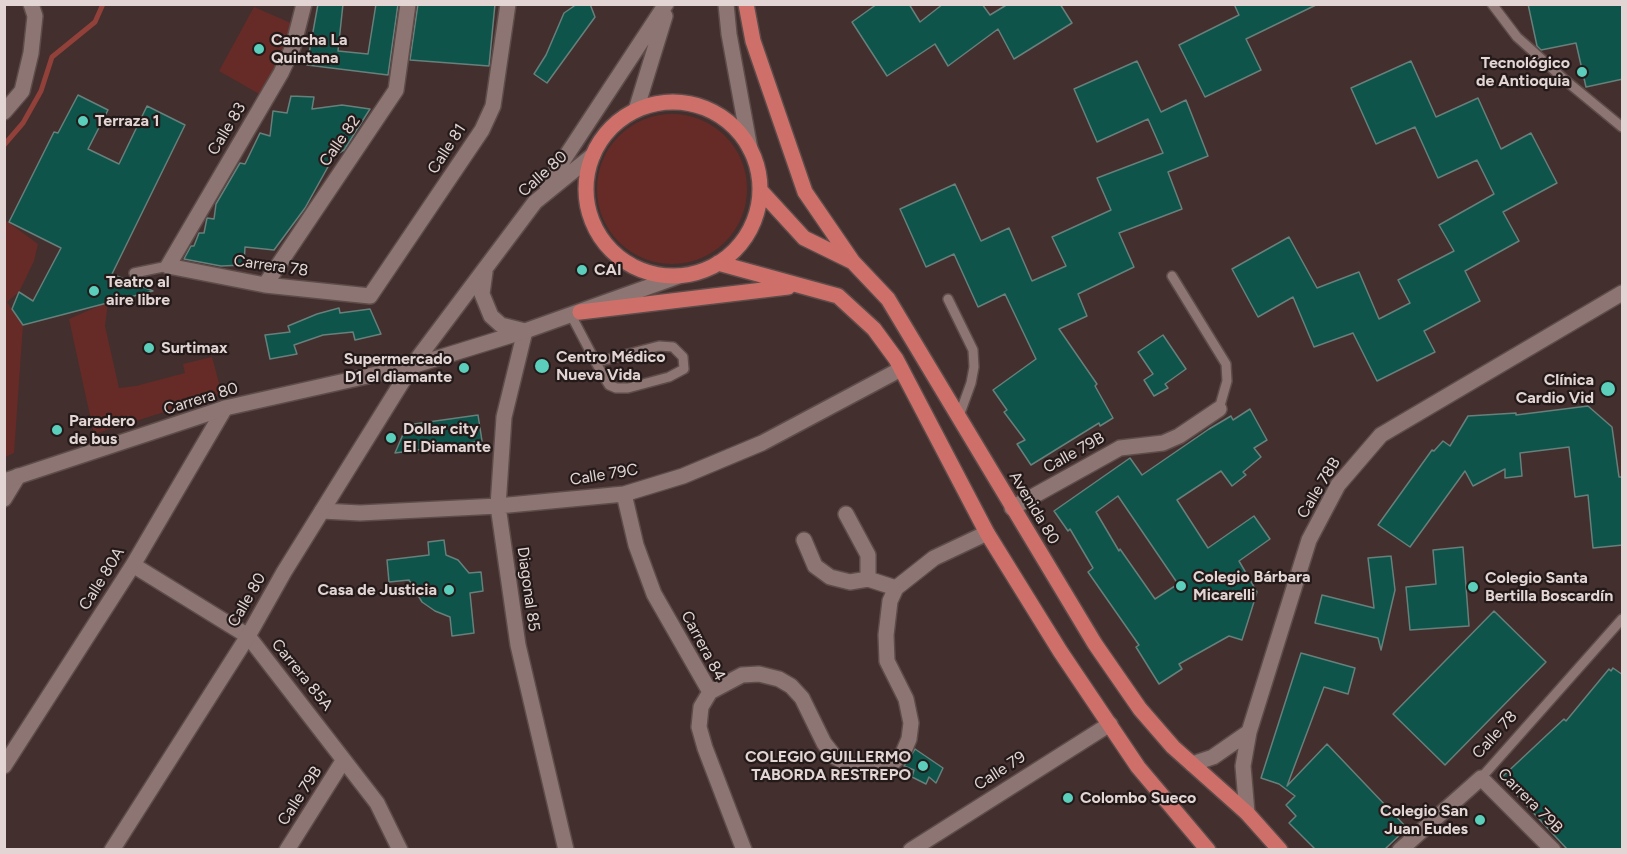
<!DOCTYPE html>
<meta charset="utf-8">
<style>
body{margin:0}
#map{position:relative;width:1627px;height:854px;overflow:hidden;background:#432f2d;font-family:Figtree,sans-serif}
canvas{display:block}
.frame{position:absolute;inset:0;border:6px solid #e2d5d3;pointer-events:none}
</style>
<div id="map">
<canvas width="1627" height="854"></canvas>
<div class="frame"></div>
</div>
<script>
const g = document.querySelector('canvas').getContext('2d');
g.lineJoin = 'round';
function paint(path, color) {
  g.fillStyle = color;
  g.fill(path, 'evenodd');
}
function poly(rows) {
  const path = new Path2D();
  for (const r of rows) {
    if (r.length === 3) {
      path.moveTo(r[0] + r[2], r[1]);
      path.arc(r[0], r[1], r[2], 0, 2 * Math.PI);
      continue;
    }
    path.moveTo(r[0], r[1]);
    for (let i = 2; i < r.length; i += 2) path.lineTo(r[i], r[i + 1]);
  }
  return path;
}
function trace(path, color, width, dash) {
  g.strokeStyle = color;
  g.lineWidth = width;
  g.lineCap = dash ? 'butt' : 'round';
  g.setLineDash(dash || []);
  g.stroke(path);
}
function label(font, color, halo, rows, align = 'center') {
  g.font = font + ' Figtree,sans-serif';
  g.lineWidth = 4.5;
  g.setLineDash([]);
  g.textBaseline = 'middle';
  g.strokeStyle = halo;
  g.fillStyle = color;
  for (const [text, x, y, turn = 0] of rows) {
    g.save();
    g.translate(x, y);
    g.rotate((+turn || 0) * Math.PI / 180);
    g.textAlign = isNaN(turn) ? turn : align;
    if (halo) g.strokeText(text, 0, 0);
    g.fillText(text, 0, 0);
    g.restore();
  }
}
const green = poly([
 [254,7,300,27,261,95,219,71],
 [672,189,75],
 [5,220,38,244,34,261,19,292,7,302,23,325,14,453,5,457],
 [108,302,105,326,119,388,136,386,185,373,183,364,212,357,222,394,94,434,69,319]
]);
const stream = poly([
 [4,145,23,123,41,91,52,57,95,22,103,4]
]);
const building = poly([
 [318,4,343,4,338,51,368,54,376,4,398,4,388,75,307,65,318,4],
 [418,4,495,4,489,66,410,60,418,4],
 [577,4,590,4,595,17,547,83,534,74,546,55,564,13,577,4],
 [877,4,909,4,920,22,943,4,982,4,990,15,1008,4,1060,4,1072,23,1014,59,998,29,948,66,935,44,887,76,852,22,877,4],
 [1234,4,1318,4,1246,39,1261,70,1205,97,1179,45,1239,15,1234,4],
 [1528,4,1623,4,1623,79,1586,87,1576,43,1541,50,1537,46,1528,4],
 [1137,61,1161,112,1186,100,1208,156,1168,172,1182,209,1119,233,1134,267,1078,294,1087,316,1059,329,1097,384,1095,386,1113,418,1100,426,1099,423,1031,465,1017,444,1025,440,1004,412,1007,410,993,390,1036,359,1005,294,978,307,954,254,926,267,900,209,955,184,981,241,1009,228,1032,281,1066,266,1052,237,1111,210,1097,178,1163,153,1148,119,1097,142,1074,89,1137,61],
 [1411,61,1436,117,1478,98,1501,149,1531,133,1557,183,1503,212,1519,241,1465,271,1480,301,1424,331,1435,352,1377,381,1353,333,1314,347,1293,297,1258,317,1232,269,1289,237,1317,288,1359,272,1379,319,1410,303,1398,280,1454,251,1439,225,1494,194,1477,160,1438,178,1415,127,1376,144,1351,88,1411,61],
 [78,95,108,110,88,149,119,164,147,106,185,125,112,274,153,291,23,325,12,309,19,292,33,301,61,248,9,222,54,132,58,133,78,95],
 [291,96,314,97,312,109,342,105,370,109,344,150,334,156,305,208,274,250,245,247,244,265,221,266,184,259,191,246,194,246,199,233,204,233,207,218,214,219,216,204,240,163,245,164,260,133,270,136,273,111,287,113,291,96],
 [339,308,340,313,370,309,381,334,355,340,353,332,323,335,294,345,297,354,270,359,265,335,290,332,288,326,317,314,339,308],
 [1163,335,1186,369,1165,384,1168,388,1154,396,1144,380,1153,374,1138,352,1163,335],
 [1588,406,1612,427,1619,477,1623,477,1623,545,1593,548,1588,495,1575,497,1569,447,1520,453,1522,476,1505,478,1505,469,1473,486,1465,471,1410,547,1378,525,1432,450,1434,451,1443,441,1450,446,1468,416,1516,413,1516,415,1588,406],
 [1250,409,1267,440,1254,448,1261,457,1243,472,1246,475,1232,486,1221,471,1177,500,1208,548,1254,516,1270,539,1239,561,1257,592,1248,621,1242,640,1229,636,1179,664,1182,669,1159,684,1136,647,1139,645,1088,572,1093,568,1070,529,1068,531,1054,511,1130,458,1142,475,1209,429,1231,416,1233,420,1250,409],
 [1118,496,1178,584,1155,599,1120,549,1119,551,1096,512,1118,496],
 [478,415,482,441,395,453,407,425,478,415],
 [444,540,446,555,458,560,469,573,481,572,483,591,470,593,474,633,452,636,450,617,435,611,422,602,409,580,389,582,387,560,429,555,428,542,444,540],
 [1463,547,1469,626,1410,630,1406,587,1436,584,1433,550,1463,547],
 [1391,556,1395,590,1381,650,1378,638,1315,623,1322,595,1374,608,1368,558,1391,556],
 [1494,611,1546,662,1445,765,1393,714,1494,611],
 [1301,653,1355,668,1348,694,1324,687,1287,786,1327,744,1407,828,1385,849,1315,849,1289,823,1296,816,1286,805,1295,796,1279,784,1261,778,1301,653],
 [1613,668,1623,675,1623,849,1567,849,1501,778,1564,719,1566,721,1609,669,1611,671,1613,668],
 [915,749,943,768,936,783,929,777,926,784,912,777,914,770,904,766,915,749]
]);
const lane = poly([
 [1492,4,1517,37,1565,80,1622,127],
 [134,273,168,266],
 [1172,276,1226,364,1227,381,1219,409],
 [948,299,973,350,974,367,971,383,959,416],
 [571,315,601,372,609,385,616,388,628,388,669,377,684,369,683,357,673,347,659,346,597,362],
 [1481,778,1622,619]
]);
const street = poly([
 [304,4,293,47,281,73,168,266,265,285,370,296,482,130,493,106,508,4],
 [4,112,22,91,31,53,35,16,31,4],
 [265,285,396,90,408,4],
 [525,331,504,417,498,506,518,645,566,850],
 [624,494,636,545,654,594,710,692,701,707,699,727,705,748,744,850],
 [4,499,18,476],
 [1012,508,1120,448,1163,443,1179,436,1219,409],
 [322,511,360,513,498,506,624,494,683,476,762,443,901,369],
 [846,514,868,555,868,579],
 [804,540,815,566,830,577,850,582,868,579,896,588],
 [133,565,248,636,377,803,400,850],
 [710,692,742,675,759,674,779,679,791,686,802,698,824,743,835,757,858,769,874,771,887,768,903,753,909,739,911,723,906,699,887,661,886,635,890,601,896,588,934,558,987,533],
 [4,766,133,565,225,408],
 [287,850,343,761],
 [911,850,1110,724],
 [1400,850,1481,778,1553,850]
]);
const secondary = poly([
 [726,4,729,34,750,149],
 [636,110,665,16],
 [547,185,666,4],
 [485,272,482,294,491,316,501,325,525,331],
 [4,481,225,408,412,366,525,331,679,276],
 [1192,764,1213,757,1249,732],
 [1247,813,1243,766,1249,732,1309,540,1338,485,1381,435,1622,293],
 [112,850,248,636,284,572,412,366,535,202,593,155]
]);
const primary = poly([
 [746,4,753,41,805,192,853,262],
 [673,189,87],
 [760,190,804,238,853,262,888,299,1095,644,1140,709,1173,747,1247,813,1280,850],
 [718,263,838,296,874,329,896,359,987,533,1060,651,1138,767,1208,850],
 [580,312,788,287]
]);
const markers = [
 [259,49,6,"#5bcebc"],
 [1582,72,6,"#5bcebc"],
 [83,121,6,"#5bcebc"],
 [582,270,6,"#5bcebc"],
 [94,291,6,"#5bcebc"],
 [149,348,6,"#5bcebc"],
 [542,366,8,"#5bcebc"],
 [464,368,6,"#5bcebc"],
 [1608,389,8,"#5bcebc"],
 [57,430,6,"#5bcebc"],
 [391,438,6,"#5bcebc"],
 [1181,586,6,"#5bcebc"],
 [1473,587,6,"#5bcebc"],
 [449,590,6,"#5bcebc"],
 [923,766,6,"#5bcebc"],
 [1068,798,6,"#5bcebc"],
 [1480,820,6,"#5bcebc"]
];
const poiNames = [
 ["Cancha La",271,40],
 ["Quintana",271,58],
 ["Tecnológico",1570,63,"right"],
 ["de Antioquia",1570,81,"right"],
 ["Terraza 1",95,121],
 ["CAI",594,270],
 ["Teatro al",106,282],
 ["aire libre",106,300],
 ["Surtimax",161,348],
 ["Centro Médico",556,357],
 ["Nueva Vida",556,375],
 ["Supermercado",452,359,"right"],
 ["D1 el diamante",452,377,"right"],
 ["Clínica",1594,380,"right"],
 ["Cardio Vid",1594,398,"right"],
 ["Paradero",69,421],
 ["de bus",69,439],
 ["Dollar city",403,429],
 ["El Diamante",403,447],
 ["Colegio Bárbara",1193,577],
 ["Micarelli",1193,595],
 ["Colegio Santa",1485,578],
 ["Bertilla Boscardín",1485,596],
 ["Casa de Justicia",437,590,"right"],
 ["COLEGIO GUILLERMO",911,757,"right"],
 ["TABORDA RESTREPO",911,775,"right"],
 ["Colombo Sueco",1080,798],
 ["Colegio San",1468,811,"right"],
 ["Juan Eudes",1468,829,"right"]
];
const streetNames = [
 ["Calle 83",227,129,-59],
 ["Calle 82",340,141,-55],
 ["Calle 81",447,149,-57],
 ["Calle 80",543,174,-42],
 ["Carrera 78",271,266,8],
 ["Carrera 80",201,399,-17],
 ["Calle 79B",1074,453,-29],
 ["Calle 79C",604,475,-9],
 ["Calle 78B",1319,488,-59],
 ["Avenida 80",1034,508,59],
 ["Calle 80A",102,579,-58],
 ["Diagonal 85",528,589,82],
 ["Calle 80",247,600,-60],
 ["Carrera 84",703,646,62],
 ["Carrera 85A",302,675,51],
 ["Calle 78",1495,735,-48],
 ["Calle 79",1000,771,-33],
 ["Calle 79B",300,796,-57],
 ["Carrera 79B",1530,801,45]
];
paint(green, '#662b27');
trace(stream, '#91403a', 5);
paint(building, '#0e544b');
trace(building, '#67807b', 1.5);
trace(lane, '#5d4c4a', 12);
trace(street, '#5d4c4a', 18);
trace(secondary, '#5d4c4a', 18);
trace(primary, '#5d4c4a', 18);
trace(lane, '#8c7572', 9);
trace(street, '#8c7572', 15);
trace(secondary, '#8c7572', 15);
trace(primary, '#ce7069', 15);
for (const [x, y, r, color] of markers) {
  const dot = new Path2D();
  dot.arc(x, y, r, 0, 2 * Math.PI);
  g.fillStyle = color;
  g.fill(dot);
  trace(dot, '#231a19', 2);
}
label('bold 16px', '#e2d5d3', '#231a19', poiNames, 'left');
label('16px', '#e2d5d3', '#231a19', streetNames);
</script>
